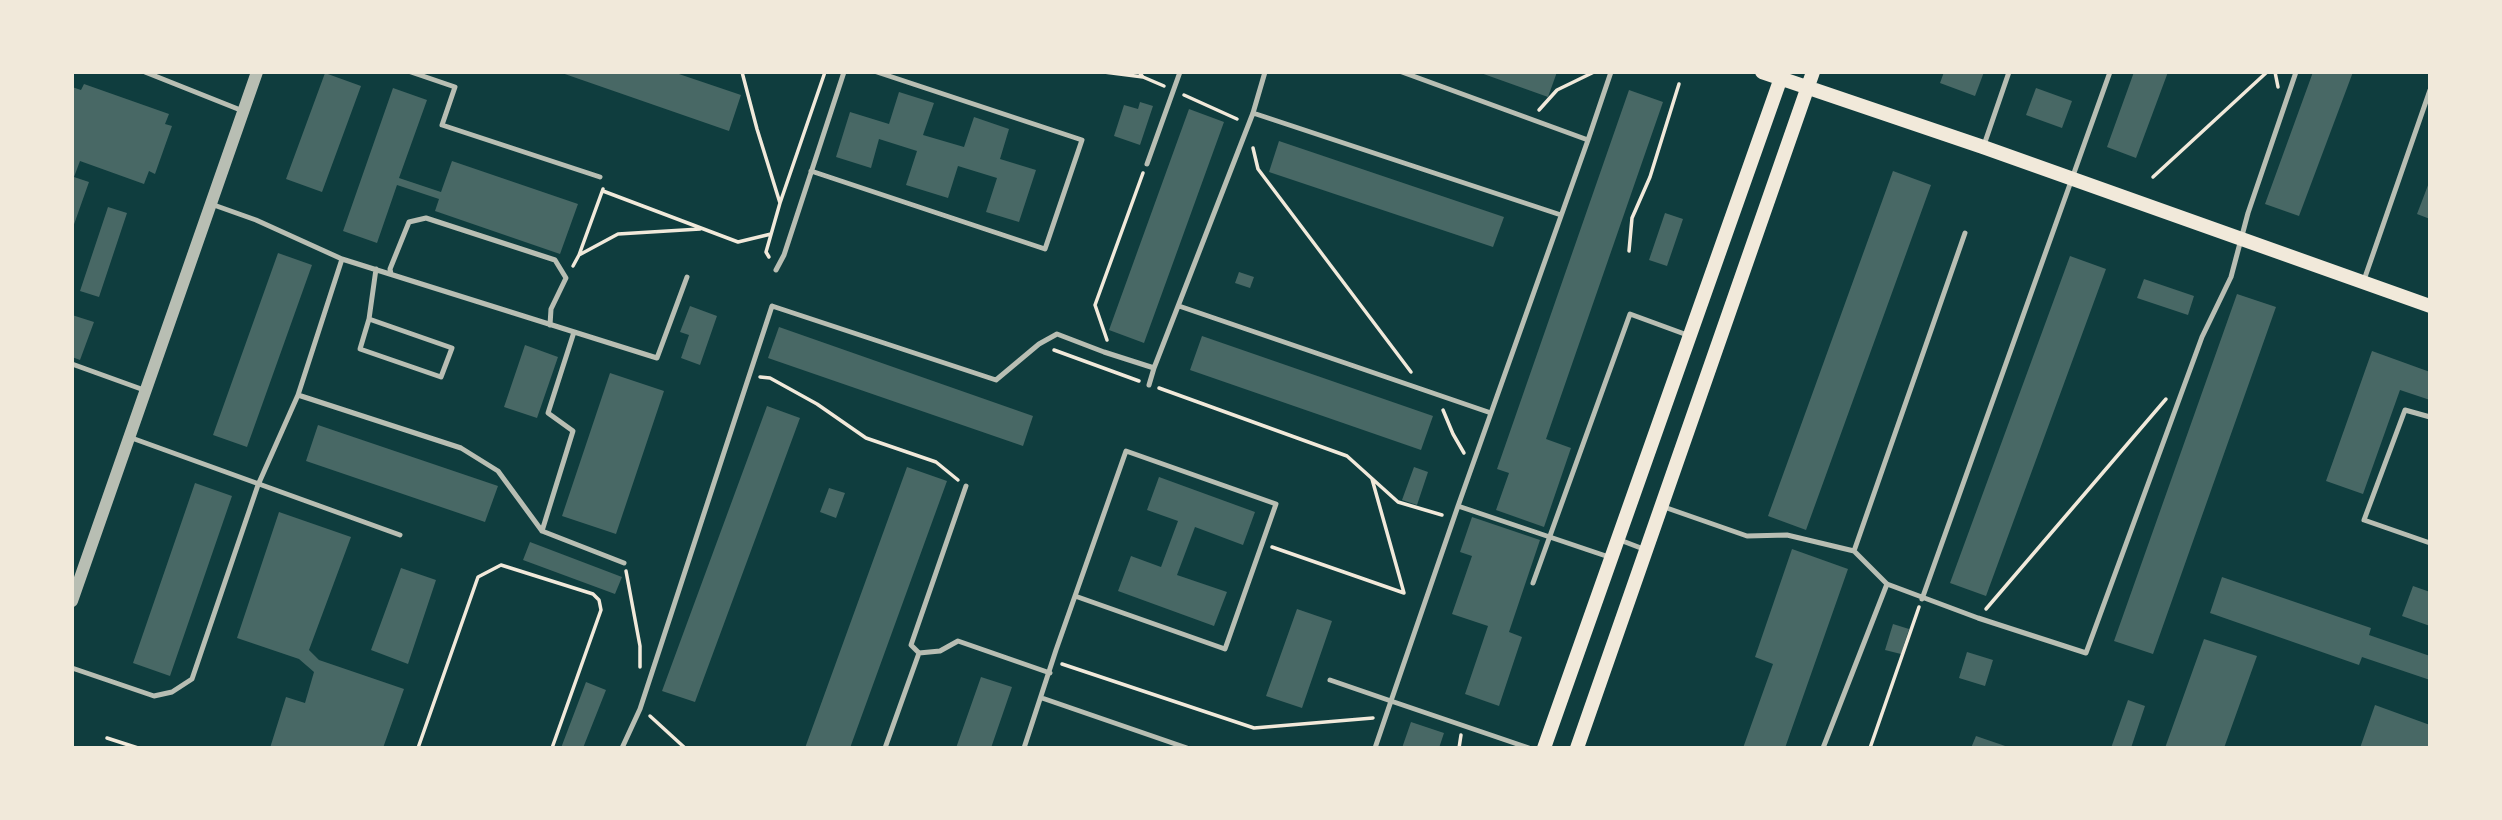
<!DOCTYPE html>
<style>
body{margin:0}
#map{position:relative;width:2502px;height:820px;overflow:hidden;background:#0f3d3e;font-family:Helvetica,sans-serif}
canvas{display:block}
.frame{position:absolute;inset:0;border:74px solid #f1e9da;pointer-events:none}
</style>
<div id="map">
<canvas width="2502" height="820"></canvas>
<div class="frame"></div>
</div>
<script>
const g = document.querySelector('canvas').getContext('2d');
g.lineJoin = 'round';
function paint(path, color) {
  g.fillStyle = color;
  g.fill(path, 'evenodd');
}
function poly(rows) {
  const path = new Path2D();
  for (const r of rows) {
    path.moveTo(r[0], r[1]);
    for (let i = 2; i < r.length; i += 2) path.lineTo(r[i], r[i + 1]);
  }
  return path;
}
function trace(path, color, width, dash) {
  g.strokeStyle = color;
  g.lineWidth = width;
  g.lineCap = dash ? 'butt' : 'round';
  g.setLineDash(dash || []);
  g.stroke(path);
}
const building = poly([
 [559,72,673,72,741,95,729,131],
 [1478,72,1557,72,1548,97],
 [1944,72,1984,72,1975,96,1940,83],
 [2134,72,2168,72,2136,158,2107,147],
 [2313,72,2353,72,2299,216,2265,204],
 [325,73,361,86,322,192,286,179],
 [84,84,169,114,165,124,172,126,155,174,149,171,144,184,80,161,74,177,89,182,72,230,72,87,81,90],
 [393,88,427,100,399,178,441,192,452,161,578,204,560,254,435,211,439,199,397,185,377,243,343,231],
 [2036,88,2072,101,2062,128,2026,115],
 [1629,90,1663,102,1546,439,1571,448,1544,527,1496,510,1509,473,1497,469],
 [899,92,934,103,923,135,964,147,974,117,1009,129,1000,159,1036,170,1019,222,986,212,997,178,958,166,948,198,906,185,917,151,879,139,871,168,836,157,850,112,889,124],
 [1140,102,1153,106,1140,145,1114,136,1124,105,1138,109],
 [1189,109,1224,122,1144,343,1109,330],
 [1279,141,1504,217,1493,247,1269,172],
 [1893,171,1931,185,1806,530,1768,516],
 [2430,180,2430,219,2417,214],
 [108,207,127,213,99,297,80,291],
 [1665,213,1683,219,1667,266,1649,260],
 [278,253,312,265,247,447,213,435],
 [2070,256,2106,269,1986,596,1950,583],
 [1239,272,1254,277,1250,288,1235,283],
 [2144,279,2194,296,2188,315,2137,298],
 [2237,294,2276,307,2153,654,2114,641],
 [690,306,717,316,700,365,681,358,689,335,680,332],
 [72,315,94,322,80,360,72,357],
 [779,327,1033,416,1023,446,768,358],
 [1202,336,1433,416,1421,450,1190,370],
 [525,345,558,357,537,418,504,407],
 [2372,351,2430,372,2430,400,2400,390,2363,494,2326,481],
 [610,373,664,391,616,534,562,516],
 [767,406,800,418,695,702,662,691],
 [318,425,498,486,485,522,306,461],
 [907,467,947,481,850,748,805,748],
 [1414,467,1428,472,1417,505,1402,500],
 [1159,477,1255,512,1243,545,1195,527,1177,575,1227,592,1214,626,1118,591,1131,556,1161,567,1178,521,1147,510],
 [195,483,232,496,170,676,133,663],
 [829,488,845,493,836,518,820,512],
 [279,512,351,537,309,650,319,660,404,689,383,748,270,748,286,697,305,703,314,672,299,659,237,638],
 [1472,517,1540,540,1509,632,1522,637,1499,706,1465,694,1488,626,1452,614,1472,556,1460,552],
 [530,542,622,577,615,594,523,560],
 [1792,549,1848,569,1785,748,1743,748,1773,664,1755,657],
 [401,568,436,580,408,664,371,650],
 [2222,577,2371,628,2369,635,2430,656,2430,680,2362,657,2359,665,2210,613],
 [2413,586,2430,592,2430,626,2402,616],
 [1297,609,1332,621,1302,708,1266,696],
 [1893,624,1909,629,1901,654,1885,650],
 [2204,639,2257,656,2224,748,2165,748],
 [1967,652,1993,660,1985,686,1959,678],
 [981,677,1012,687,991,748,956,748],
 [586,682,606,690,583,748,561,748],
 [2128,700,2145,706,2131,748,2111,748],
 [2375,705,2430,725,2430,748,2360,748],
 [1411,722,1444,733,1439,748,1402,748],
 [1976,736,2011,748,1971,748]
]);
const path = poly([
 [742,72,757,129,780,203],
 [1104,72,1143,77],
 [1139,72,1143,77,1164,86],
 [2275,72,2278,87],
 [1184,95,1237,119],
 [1539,110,1557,90,1594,72],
 [1253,148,1258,169,1411,372],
 [2153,177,2267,72],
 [603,191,738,242,771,234],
 [1629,251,1632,218,1650,177,1679,84],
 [579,255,618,234,700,229],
 [769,257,766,252,780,203,825,72],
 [573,266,579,255,603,189],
 [1107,340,1095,305,1143,173],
 [1054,350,1139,381],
 [760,377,770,378,817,404,866,438,936,462,958,480],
 [1159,388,1347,456,1398,502,1442,515],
 [1443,410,1453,434,1464,453],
 [1272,547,1404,593,1372,479],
 [626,571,640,646,640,667],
 [1986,609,2166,399],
 [1062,664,1254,728,1373,718],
 [650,716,685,748],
 [107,738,138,748],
 [418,748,478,577,501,565,593,594,599,600,601,610,552,748],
 [1459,748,1461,735],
 [1870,748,1919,607]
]);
const service = poly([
 [145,72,243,111],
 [411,72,455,87,442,125,600,177],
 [1402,72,1588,140,1458,506,1609,557],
 [1253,113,1561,215],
 [1588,140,1611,72],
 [1984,145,2009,72],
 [1147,164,1180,72],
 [811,171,1045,249,1082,140,877,72],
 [211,204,256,220,342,259,657,358,687,277],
 [776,270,784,255,844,72],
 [391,274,390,269,409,222,426,218,555,260,566,278,551,309,550,325],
 [2364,280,2430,90],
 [1179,306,1491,413],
 [369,319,452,348,441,377,360,349,369,319,376,269],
 [72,364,144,390],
 [1149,385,1154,368,1253,113,1265,72],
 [298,395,461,448,498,471,542,531,624,563],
 [2430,417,2405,410,2364,520,2430,543],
 [129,437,400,535],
 [1458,506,1391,701,1529,748],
 [1664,507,1747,536,1787,535,1854,551,1965,233],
 [542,531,573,431,548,413,574,332],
 [1620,540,1646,550],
 [1854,551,1887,584,1978,618,2086,653,2202,337,2231,277,2248,213,2296,72],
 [1533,583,1630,314,1690,336],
 [1922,599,2110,72],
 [919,653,940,651,958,641,1050,673],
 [72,668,154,696,172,692,192,679,258,485,298,395,342,259],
 [1330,680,1391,701,1375,748],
 [1042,698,1187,748],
 [622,748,640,709,772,306,996,380,1039,344,1057,334,1104,352,1154,368],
 [885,748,919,653,911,645,966,486],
 [1024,748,1056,650,1075,596,1126,451,1276,504,1225,649,1075,596],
 [1823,748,1887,584]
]);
const tertiary = poly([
 [72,601,257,72]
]);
const secondary = poly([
 [1762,72,1983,147,2430,306],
 [1544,748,1783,72],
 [1577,748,1813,72]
]);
paint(building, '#486865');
trace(path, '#f1e9da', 3.5);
trace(service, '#b8beb3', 5);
trace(tertiary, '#b8beb3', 12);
trace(secondary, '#f1e9da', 14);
</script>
